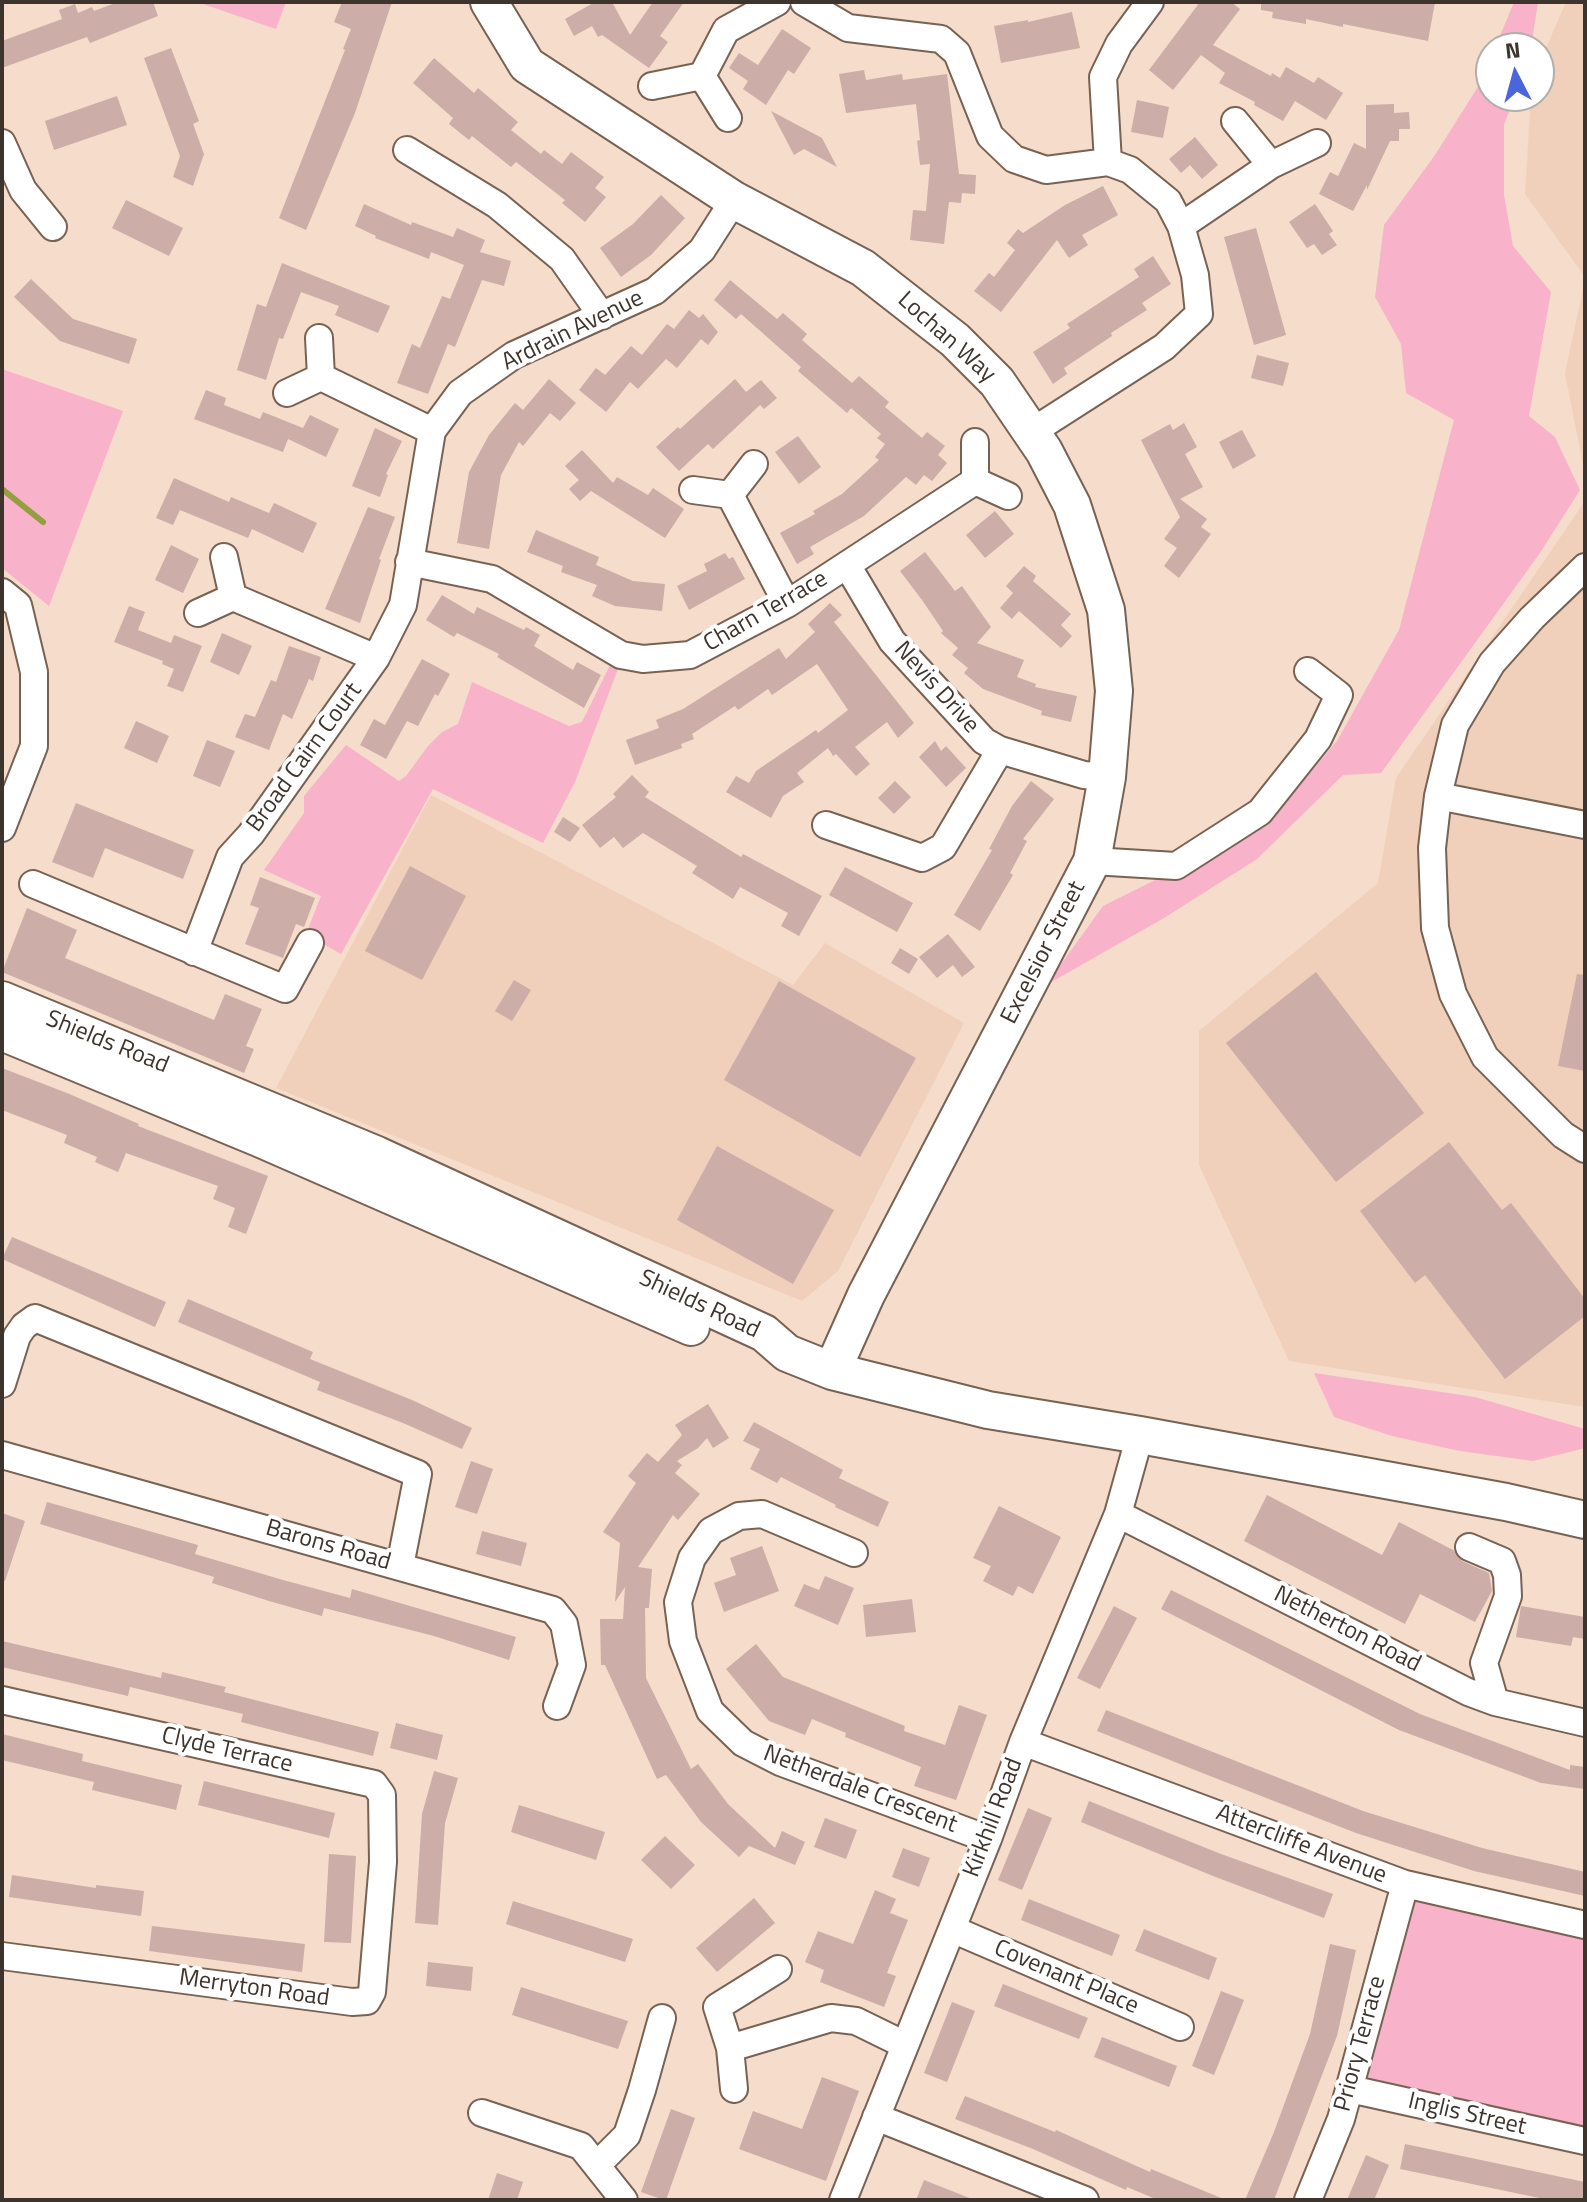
<!DOCTYPE html>
<style>
body{margin:0}
#map{position:relative;width:1587px;height:2202px;overflow:hidden;background:#f6dccb;font-family:"Titillium Web",sans-serif}
canvas{display:block}
.frame{position:absolute;inset:0;border:4px solid #3d342d;pointer-events:none}
.north{position:absolute;left:1475px;top:32px;width:80px;height:80px;box-sizing:border-box;background:#fff;border:2px solid #b1aeab;border-radius:50%;rotate:354deg;font-size:22px;font-weight:700;line-height:32px;text-align:center;color:#3d342d}
.north::after{content:'';display:block;margin:auto;width:28px;height:36px;background:#4b66da;clip-path:polygon(50% 0,100% 100%,50% 72%,0 100%)}
</style>
<div id="map">
<canvas width="1587" height="2202"></canvas>
<div class="frame"></div>
<div class="north">N</div>
</div>
<script>
const g = document.querySelector('canvas').getContext('2d');
g.lineJoin = 'round';
function paint(path, color) {
  g.fillStyle = color;
  g.fill(path, 'evenodd');
}
function poly(rows) {
  const path = new Path2D();
  for (const r of rows) {
    path.moveTo(r[0], r[1]);
    for (let i = 2; i < r.length; i += 2) path.lineTo(r[i], r[i + 1]);
  }
  return path;
}
function trace(path, color, width, dash) {
  g.strokeStyle = color;
  g.lineWidth = width;
  g.lineCap = dash ? 'butt' : 'round';
  g.setLineDash(dash || []);
  g.stroke(path);
}
function label(font, color, halo, rows, align = 'center') {
  g.font = font + ' "Titillium Web",sans-serif';
  g.lineWidth = 8;
  g.setLineDash([]);
  g.textBaseline = 'middle';
  g.strokeStyle = halo;
  g.fillStyle = color;
  for (const [text, x, y, turn = 0] of rows) {
    g.save();
    g.translate(x, y);
    g.rotate((+turn || 0) * Math.PI / 180);
    g.textAlign = isNaN(turn) ? turn : align;
    if (halo) g.strokeText(text, 0, 0);
    g.fillText(text, 0, 0);
    g.restore();
  }
}
const built = poly([
 [1566,2,1585,2,1585,277,1525,194,1531,96,1539,96,1539,64],
 [1585,280,1585,475,1565,373],
 [1585,501,1585,1407,1289,1361,1199,1165,1199,1031,1378,883,1396,778],
 [431,795,793,985,825,943,964,1023,838,1271,802,1301,276,1088]
]);
const green = poly([
 [197,2,286,2,276,29],
 [1514,2,1538,2,1531,48,1495,48],
 [1491,57,1491,96,1515,96,1504,125,1504,195,1513,246,1551,292,1529,416,1555,437,1580,490,1540,553,1381,773,1343,775,1257,859,1164,918,1046,985,1103,906,1230,843,1299,786,1337,741,1399,630,1454,420,1406,393,1401,344,1375,297,1384,225,1435,155,1481,82],
 [2,369,123,411,49,606,2,568],
 [610,665,618,669,575,782,543,843,433,789,341,954,306,934,321,896,264,870,304,813,304,796,346,745,399,781,406,776,428,746,442,732,458,724,472,682,569,726,582,722],
 [1314,1373,1475,1397,1585,1429,1585,1448,1533,1461,1460,1451,1392,1436,1334,1417],
 [1408,1891,1585,1931,1585,2136,1355,2086]
]);
const stream = poly([
 [2,489,43,522]
]);
const building = poly([
 [118,2,153,2,158,16,90,43,87,37,2,68,2,41,62,19,59,10,75,4,78,13,92,7,94,11],
 [342,2,392,2,355,113,306,230,279,218,345,50,343,49,351,29,334,22],
 [595,2,612,2,630,35,653,2,684,2,660,36,668,42,649,68,602,35,598,37,592,26,574,36,565,19],
 [1200,2,1231,2,1240,9,1213,45,1271,76,1272,73,1280,78,1286,67,1314,83,1318,77,1343,93,1326,120,1295,101,1283,121,1254,105,1255,102,1219,83,1225,73,1201,55,1173,90,1149,70],
 [1261,2,1435,2,1428,41,1343,24,1343,27,1306,19,1306,24,1272,18,1273,12,1261,10],
 [1072,12,1080,48,1001,63,994,26,1028,20,1028,22],
 [782,29,811,48,794,74,788,70,766,105,743,89,748,81,729,68,739,53,758,65],
 [171,48,199,121,193,124,204,154,193,186,173,177,180,156,144,58],
 [434,58,474,93,478,88,518,122,511,130,541,154,544,150,562,164,571,152,604,177,595,188,606,197,585,222,562,203,565,200,516,162,511,167,472,136,469,140,449,124,453,118,413,83],
 [864,70,866,80,902,74,903,80,947,74,959,174,976,175,975,194,962,193,961,203,949,202,944,244,910,240,913,210,926,211,930,164,920,165,917,141,920,140,916,104,846,113,839,74],
 [117,96,127,125,54,150,45,121],
 [1137,100,1169,107,1163,138,1131,132],
 [1394,104,1394,113,1409,112,1410,129,1399,129,1399,141,1390,141,1367,190,1367,185,1353,211,1319,194,1330,172,1338,176,1354,143,1366,149,1366,105],
 [771,111,822,138,837,167,804,149,794,155],
 [1195,137,1218,165,1202,179,1190,165,1181,173,1169,159],
 [1103,186,1118,215,1082,235,1088,245,1069,258,1057,240,1001,312,974,291,989,273,994,277,1015,250,1007,243,1018,229,1023,233,1065,205],
 [661,195,685,218,651,255,621,277,600,248,633,224],
 [126,200,183,228,169,256,112,228],
 [364,204,411,225,412,222,453,237,457,228,485,240,480,252,511,261,504,286,482,280,455,347,448,344,428,394,397,383,412,344,420,348,442,296,450,299,464,265,431,252,429,259,375,238,376,236,355,226],
 [1315,204,1333,231,1329,234,1337,245,1322,255,1314,244,1307,248,1289,222],
 [1256,228,1286,335,1254,345,1224,237],
 [1153,256,1171,284,1142,303,1147,310,1111,333,1112,336,1064,368,1067,374,1053,384,1033,352,1070,328,1067,324,1139,277,1134,269],
 [282,263,390,306,378,333,335,315,339,306,301,292,283,339,279,338,266,380,237,370,257,304,266,307],
 [31,279,73,319,137,339,129,364,60,341,14,297],
 [730,280,777,319,783,313,807,334,802,340,852,383,859,376,889,402,885,407,922,438,927,432,945,446,938,455,947,463,932,481,924,475,916,485,906,477,864,516,810,547,814,554,797,564,780,533,815,514,813,511,842,494,879,460,875,457,885,444,877,438,881,434,851,408,847,413,798,371,801,367,741,314,736,319,714,300],
 [689,310,699,318,703,314,718,332,708,345,701,339,677,368,666,359,638,389,630,382,606,412,579,390,596,368,605,375,631,346,642,355,667,324,674,329],
 [1257,355,1289,363,1283,386,1251,378],
 [549,379,576,403,560,421,550,413,523,446,519,442,501,475,489,549,457,543,469,472,489,435,515,403,523,410],
 [735,379,746,392,761,380,777,398,764,409,760,405,713,449,708,444,679,471,656,447,678,427,680,429],
 [206,390,226,398,224,405,260,419,263,412,303,428,310,415,339,429,326,457,288,439,283,452,194,419],
 [1184,423,1197,447,1185,454,1203,487,1180,499,1207,519,1201,527,1211,534,1179,578,1164,566,1177,548,1164,539,1180,517,1141,440,1170,424,1173,430],
 [375,428,402,441,386,474,388,475,380,497,352,486],
 [1242,430,1256,456,1233,469,1219,442],
 [798,436,821,467,799,484,775,452],
 [582,450,613,483,617,477,648,495,653,488,684,509,665,538,591,491,580,501,569,489,579,480,565,466],
 [174,478,229,502,231,497,269,513,274,503,317,523,303,553,252,529,248,538,180,510,173,525,156,518],
 [368,507,395,517,379,559,381,560,360,623,325,609],
 [995,511,1014,534,985,558,966,535],
 [536,530,599,557,596,565,633,581,665,584,662,611,615,606,592,596,597,585,561,572,563,566,527,552],
 [171,545,199,559,183,593,155,580],
 [925,552,955,591,962,586,991,627,977,643,1024,660,1017,677,1036,684,1035,687,1077,696,1071,722,1041,715,1042,711,983,689,964,673,968,668,952,655,958,648,941,633,943,631,922,600,900,571],
 [725,553,729,559,733,557,745,579,689,610,677,586,707,571,704,564],
 [1024,566,1036,576,1033,581,1071,614,1061,625,1072,636,1061,648,1019,611,1012,619,1000,608,1013,593,1006,586],
 [442,595,474,614,477,607,524,630,526,627,540,635,534,646,573,670,577,662,601,675,584,708,497,657,499,654,457,633,454,637,426,620],
 [830,603,842,615,834,622,914,723,898,738,887,722,855,747,870,764,856,776,836,754,833,756,828,748,797,773,804,782,783,796,771,818,726,792,736,776,749,783,756,771,816,730,818,733,848,710,817,664,772,695,768,689,738,710,735,706,692,734,694,739,681,744,682,748,635,765,626,740,659,728,656,720,683,709,779,648,786,659,815,632,808,624],
 [129,606,145,612,138,630,171,643,174,635,202,646,183,692,167,686,174,669,162,664,163,661,114,642],
 [222,633,252,646,239,675,210,662],
 [289,646,321,657,313,681,309,679,292,719,283,714,269,750,235,737,245,714,255,717,271,680,276,682],
 [422,659,450,674,438,696,435,694,418,726,407,721,386,759,360,745,374,719,385,725],
 [136,721,169,736,157,763,124,748],
 [207,740,235,751,220,787,193,776],
 [935,741,941,751,946,746,966,768,946,787,919,757],
 [632,775,649,792,645,797,741,857,743,854,822,896,799,936,781,926,788,913,740,887,733,899,692,873,697,866,643,833,623,848,614,837,600,848,582,825,616,797,613,794],
 [895,781,911,797,894,814,878,798],
 [1031,781,1054,799,1023,839,1027,841,1010,873,1013,875,980,931,954,915,992,850,989,849,1012,806],
 [76,803,194,850,183,879,105,848,93,878,52,862],
 [563,817,580,828,570,842,554,832],
 [410,866,466,896,422,980,365,951],
 [845,867,913,903,897,932,829,895],
 [260,877,315,898,304,927,296,924,283,958,245,944,259,908,250,905],
 [27,908,77,930,65,958,214,1020,225,994,262,1009,246,1046,254,1049,244,1073,2,972],
 [948,934,975,967,962,977,953,965,937,978,919,957],
 [900,948,918,959,909,974,891,963],
 [1316,972,1424,1113,1336,1182,1226,1043],
 [1577,974,1585,975,1585,1071,1558,1066],
 [514,980,531,990,512,1021,495,1011],
 [779,981,916,1058,860,1157,724,1080],
 [2,1068,67,1093,139,1124,138,1126,268,1176,246,1234,228,1227,235,1208,213,1199,218,1186,126,1153,118,1172,95,1162,97,1157,64,1143,67,1135,2,1110],
 [1449,1142,1502,1210,1511,1203,1585,1299,1585,1316,1505,1379,1425,1275,1415,1283,1360,1211],
 [717,1146,834,1210,793,1284,677,1220],
 [12,1237,166,1302,155,1327,2,1259],
 [188,1299,313,1352,310,1359,412,1400,472,1428,462,1449,403,1423,317,1390,320,1382,178,1322],
 [708,1404,729,1438,713,1448,707,1438,698,1448,677,1461,682,1465,675,1473,700,1494,678,1520,673,1515,638,1567,652,1569,649,1608,645,1608,646,1678,691,1769,698,1764,728,1804,775,1848,782,1831,805,1842,795,1865,749,1846,739,1857,701,1822,666,1775,657,1779,605,1665,601,1665,600,1619,623,1619,625,1587,615,1602,620,1543,603,1532,636,1483,628,1476,647,1453,658,1462,682,1435,675,1425],
 [754,1422,843,1470,839,1478,889,1502,878,1527,835,1507,836,1505,781,1477,777,1483,750,1469,760,1449,743,1441],
 [471,1461,493,1469,477,1514,455,1507],
 [1267,1495,1382,1555,1399,1522,1453,1550,1462,1561,1489,1573,1492,1591,1475,1622,1420,1594,1405,1624,1244,1541],
 [47,1502,198,1545,195,1554,283,1580,350,1598,352,1589,516,1637,509,1660,434,1636,324,1608,322,1616,269,1601,212,1583,214,1577,40,1524],
 [999,1506,1061,1537,1033,1594,1018,1586,1013,1596,983,1581,991,1566,973,1558],
 [2,1513,25,1521,5,1581,2,1581],
 [482,1531,527,1543,521,1566,476,1554],
 [762,1546,779,1591,724,1612,714,1583,736,1575,730,1558],
 [825,1576,854,1588,838,1625,794,1606,804,1584,819,1590],
 [1171,1590,1420,1714,1570,1770,1570,1765,1585,1767,1585,1789,1541,1783,1399,1730,1161,1609],
 [912,1599,916,1632,866,1637,863,1605],
 [1114,1606,1137,1618,1100,1689,1077,1678],
 [1521,1606,1585,1617,1585,1639,1573,1637,1571,1646,1516,1637],
 [2,1641,161,1678,162,1672,226,1687,224,1692,379,1732,373,1756,241,1722,243,1714,130,1687,128,1696,2,1667],
 [756,1644,783,1677,905,1726,904,1731,945,1745,959,1705,987,1715,956,1800,914,1786,921,1767,845,1737,846,1733,812,1719,805,1735,769,1721,726,1669],
 [1106,1710,1363,1811,1482,1848,1585,1872,1585,1896,1474,1871,1356,1833,1210,1776,1097,1731],
 [396,1723,443,1735,437,1760,390,1748],
 [2,1734,83,1754,82,1761,182,1785,176,1810,92,1790,94,1782,2,1760],
 [434,1771,458,1778,445,1823,438,1925,415,1923,422,1814],
 [204,1781,335,1813,329,1838,198,1805],
 [1089,1801,1221,1854,1333,1894,1324,1918,1213,1876,1081,1822],
 [519,1805,605,1832,596,1860,511,1832],
 [1028,1808,1052,1818,1022,1890,998,1880],
 [825,1818,857,1830,846,1859,814,1847],
 [665,1836,695,1865,671,1889,641,1860],
 [903,1848,930,1858,919,1887,892,1877],
 [329,1854,356,1856,351,1943,324,1942],
 [12,1875,96,1888,96,1885,144,1891,141,1916,9,1897],
 [875,1890,896,1899,890,1913,908,1920,887,1973,896,1976,884,2007,820,1982,824,1970,805,1962,818,1931,853,1944],
 [754,1898,775,1923,717,1972,696,1948],
 [1029,1899,1120,1935,1112,1956,1021,1920],
 [513,1901,633,1939,625,1962,506,1924],
 [152,1926,305,1944,302,1972,149,1951],
 [1144,1929,1217,1958,1209,1980,1135,1951],
 [1330,1944,1356,1950,1337,2036,1274,2200,1245,2200,1274,2132,1310,2034],
 [428,1962,473,1967,471,1991,426,1986],
 [1003,1984,1088,2018,1079,2039,994,2006],
 [521,1987,628,2021,618,2049,512,2015],
 [1221,1991,1244,2000,1214,2075,1192,2066],
 [952,2002,975,2011,947,2082,924,2073],
 [1102,2037,1177,2066,1169,2087,1094,2057],
 [822,2077,859,2091,826,2181,739,2149,753,2111,802,2129],
 [965,2096,1055,2132,1056,2130,1150,2172,1151,2169,1226,2200,1158,2200,1127,2187,1126,2190,1033,2149,955,2119],
 [671,2109,695,2118,666,2200,664,2200,641,2192],
 [1405,2144,1585,2182,1585,2200,1549,2200,1400,2169],
 [1366,2155,1389,2165,1374,2200,1347,2200],
 [497,2173,523,2182,517,2200,488,2200],
 [924,2180,972,2199,972,2200,916,2200]
]);
const street = poly([
 [804,2,848,28,941,39,957,53,990,136,1014,159,1046,170,1108,162,1130,170,1168,201,1181,226,1195,275,1199,314,1164,347,1033,431],
 [652,86,702,76],
 [728,118,702,76,726,30,777,2],
 [1235,121,1271,165],
 [2,143,23,190,53,227],
 [407,150,497,205,562,259,602,316],
 [1108,162,1103,77,1119,44,1150,2],
 [1181,226,1271,165,1317,143],
 [319,338,321,377,432,431],
 [287,393,321,377],
 [975,481,1008,496],
 [693,490,730,495,787,604],
 [730,495,754,464],
 [224,557,233,597,376,658],
 [409,562,492,579,621,655,643,659,690,655,787,604,975,481,975,442],
 [847,565,892,641,984,741,1000,750,1084,775,1107,777],
 [1585,567,1532,618,1492,663,1455,725,1438,796,1432,848,1435,928,1453,994,1485,1057,1563,1135,1585,1149],
 [2,592,18,605,34,672,34,746,2,828],
 [198,613,233,597],
 [1438,796,1585,825],
 [826,825,922,858,943,847,1000,750],
 [1092,861,1176,866,1260,812,1318,739,1339,695,1308,671],
 [33,884,285,989,310,943],
 [194,952,230,857,251,834,376,658,403,605,432,431,460,393,514,355,655,291,702,250,734,200],
 [2,1384,17,1336,24,1326,35,1318,418,1474,400,1566],
 [2,1455,553,1610,564,1624,572,1665,557,1706],
 [1118,1514,1468,1692,1495,1702,1585,1723],
 [1469,1547,1502,1561,1507,1575,1508,1596,1484,1663,1495,1702],
 [854,1553,762,1514,739,1516,711,1531,692,1558,678,1602,683,1641,710,1711,743,1743,780,1762,988,1839],
 [2,1700,374,1784,382,1795,383,1862,372,1992,367,2001,352,2002,2,1956],
 [1023,1742,1405,1884,1585,1925],
 [952,1929,1180,2027],
 [730,2048,831,2018,856,2021,905,2045],
 [734,2089,730,2048,717,2007,778,1969],
 [1350,2089,1585,2141],
 [482,2113,581,2146,624,2200],
 [876,2117,1085,2200],
 [597,2165,627,2135,642,2090,662,2018],
 [843,2200,988,1839,1023,1742,1118,1514,1140,1435],
 [1308,2200,1341,2119,1405,1884]
]);
const secondary = poly([
 [489,2,527,65,734,200,863,268,955,340,997,382,1044,451,1072,505,1106,610,1114,691,1107,777,1092,861,866,1295,832,1371],
 [2,1000,377,1155,764,1333,787,1353,832,1371,988,1410,1140,1435,1506,1502,1585,1520],
 [2,1032,259,1138,691,1327]
]);
const streetNames = [
 ["Ardrain Avenue",573,331,-26],
 ["Lochan Way",946,338,42],
 ["Charn Terrace",766,612,-30],
 ["Nevis Drive",936,688,48],
 ["Broad Cairn Court",305,758,-54],
 ["Excelsior Street",1044,953,-63],
 ["Shields Road",107,1043,22],
 ["Shields Road",699,1305,25],
 ["Barons Road",328,1546,16],
 ["Netherton Road",1347,1630,27],
 ["Clyde Terrace",227,1751,13],
 ["Netherdale Crescent",860,1790,21],
 ["Kirkhill Road",994,1818,-69],
 ["Attercliffe Avenue",1301,1845,21],
 ["Covenant Place",1066,1978,23],
 ["Merryton Road",254,1989,8],
 ["Priory Terrace",1361,2044,-75],
 ["Inglis Street",1467,2115,13]
];
paint(built, '#f0d0ba');
paint(green, '#f8b2c9');
trace(stream, '#939f40', 6);
paint(building, '#ccada8');
trace(street, '#786253', 30);
trace(secondary, '#786253', 40);
trace(street, '#fff', 26);
trace(secondary, '#fff', 36);
label('24px', '#3d342d', '#fff', streetNames);
</script>
